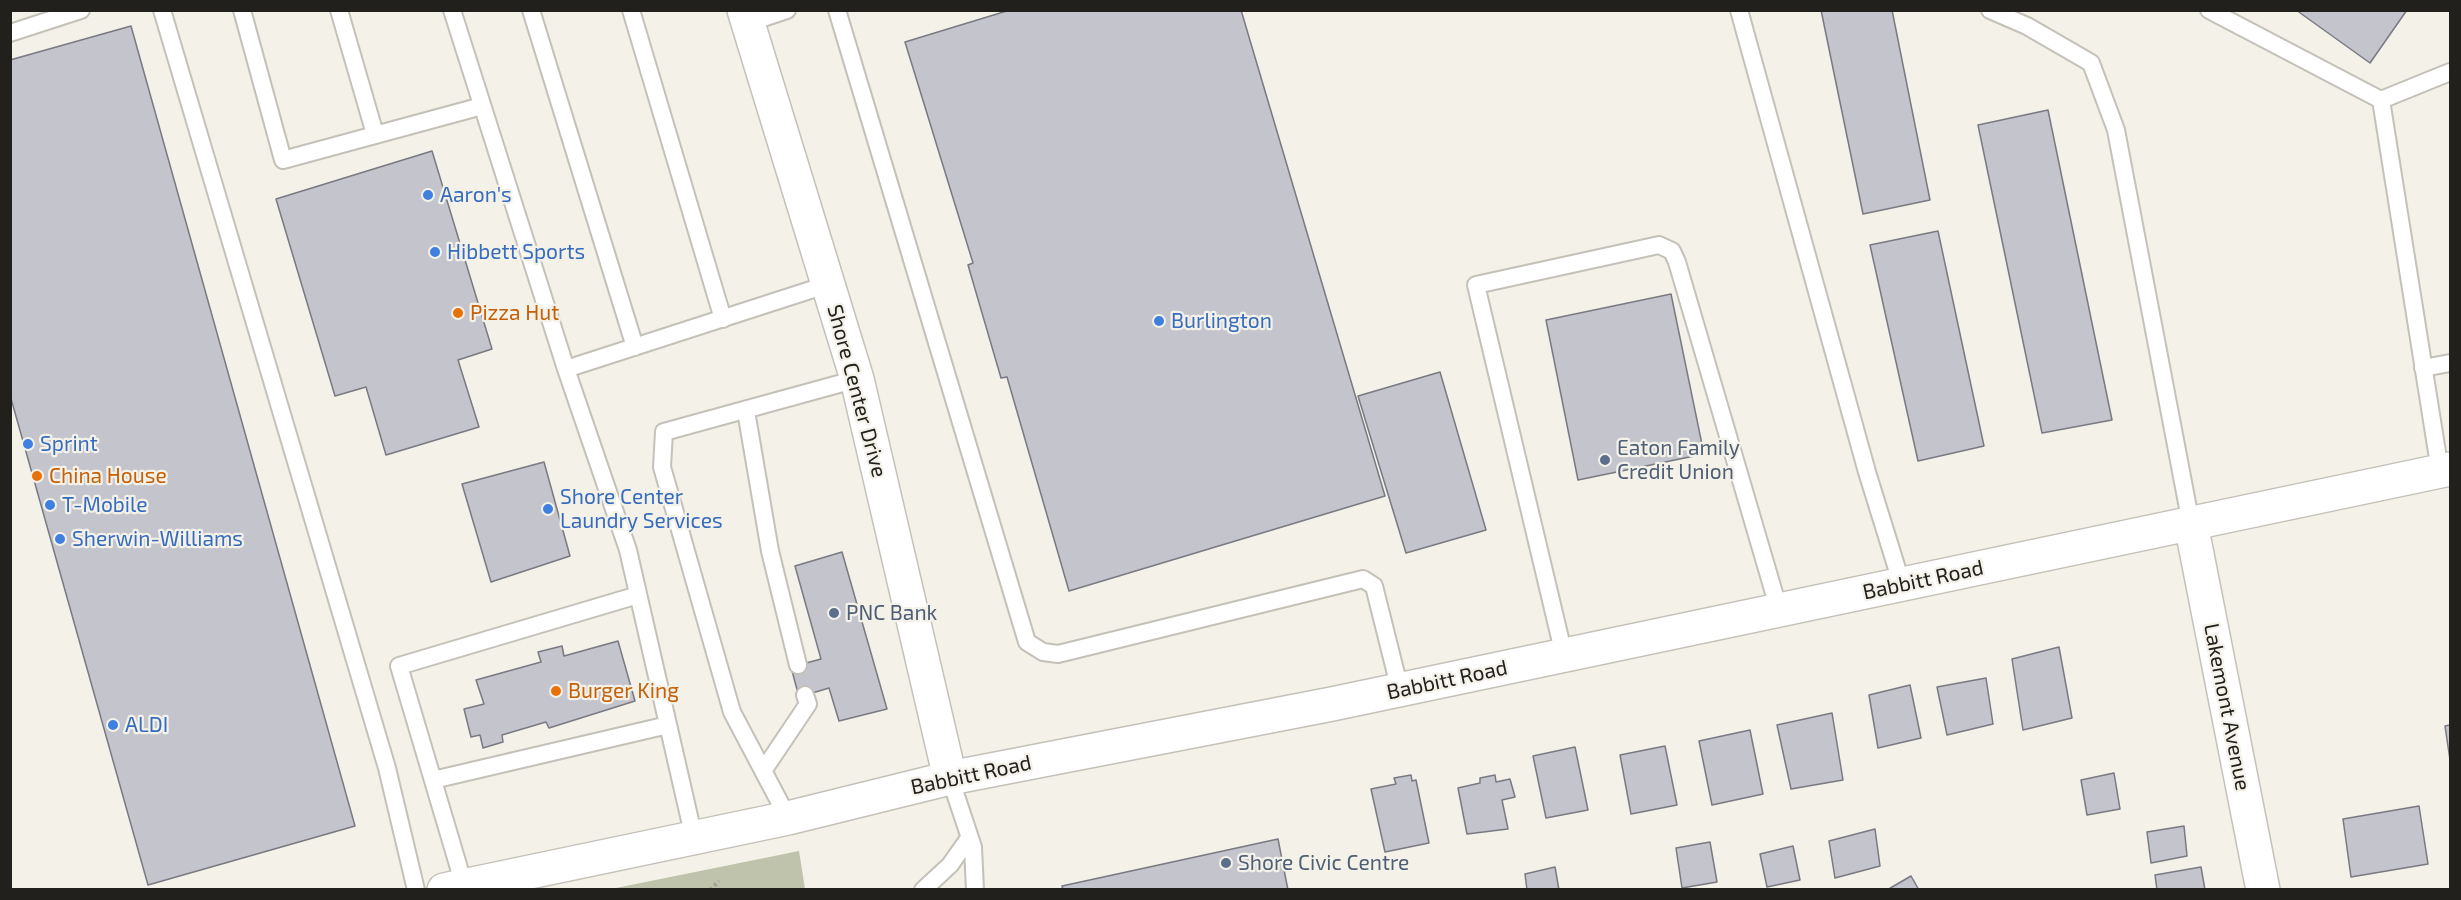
<!DOCTYPE html>
<style>
body{margin:0}
#map{position:relative;width:2461px;height:900px;overflow:hidden;background:#f4f1e9;font-family:"Exo 2",sans-serif}
canvas{display:block}
.frame{position:absolute;inset:0;border:12px solid #21201d;pointer-events:none}
</style>
<div id="map">
<canvas width="2461" height="900"></canvas>
<div class="frame"></div>
</div>
<script>
const g = document.querySelector('canvas').getContext('2d');
g.lineJoin = 'round';
function paint(path, color) {
  g.fillStyle = color;
  g.fill(path, 'evenodd');
}
function poly(rows) {
  const path = new Path2D();
  for (const r of rows) {
    path.moveTo(r[0], r[1]);
    for (let i = 2; i < r.length; i += 2) path.lineTo(r[i], r[i + 1]);
  }
  return path;
}
function trace(path, color, width, dash) {
  g.strokeStyle = color;
  g.lineWidth = width;
  g.lineCap = dash ? 'butt' : 'round';
  g.setLineDash(dash || []);
  g.stroke(path);
}
function label(font, color, halo, rows, align = 'center') {
  g.font = font + ' "Exo 2",sans-serif';
  g.lineWidth = 4.5;
  g.setLineDash([]);
  g.textBaseline = 'middle';
  g.strokeStyle = halo;
  g.fillStyle = color;
  for (const [text, x, y, turn = 0] of rows) {
    g.save();
    g.translate(x, y);
    g.rotate((+turn || 0) * Math.PI / 180);
    g.textAlign = isNaN(turn) ? turn : align;
    if (halo) g.strokeText(text, 0, 0);
    g.fillText(text, 0, 0);
    g.restore();
  }
}
const green = poly([
 [799,851,805,889,611,889]
]);
const building = poly([
 [1010,10,1241,10,1385,496,1069,591,1007,377,1001,378,968,265,973,263,905,42,1010,10],
 [1821,10,1892,10,1930,200,1863,214,1821,10],
 [2296,10,2407,10,2370,63,2296,10],
 [131,26,355,826,148,885,10,395,10,60,131,26],
 [2048,110,2112,420,2042,433,1978,125,2048,110],
 [432,151,492,349,458,360,479,427,386,455,366,387,335,396,276,199,432,151],
 [1938,231,1984,446,1918,461,1870,245,1938,231],
 [1671,294,1704,454,1578,480,1546,320,1671,294],
 [1440,372,1486,530,1406,553,1358,396,1440,372],
 [544,462,570,556,491,582,462,484,544,462],
 [842,552,887,709,839,721,829,688,799,697,791,667,821,659,795,566,842,552],
 [618,641,635,701,549,728,546,722,502,735,503,742,483,748,480,735,471,737,464,709,484,704,476,680,541,662,538,652,562,646,564,656,618,641],
 [2059,647,2072,718,2023,730,2012,659,2059,647],
 [1986,678,1993,724,1947,735,1937,687,1986,678],
 [1910,685,1921,738,1878,748,1869,695,1910,685],
 [1832,713,1843,780,1791,789,1777,725,1832,713],
 [2450,725,2450,760,2445,726,2450,725],
 [1750,730,1763,794,1712,805,1699,741,1750,730],
 [1665,746,1677,805,1631,814,1620,755,1665,746],
 [1575,747,1588,810,1546,818,1533,756,1575,747],
 [2114,773,2120,809,2087,815,2081,780,2114,773],
 [1411,775,1412,781,1416,780,1429,843,1385,852,1371,789,1396,784,1394,778,1411,775],
 [1495,775,1496,782,1510,779,1515,797,1502,800,1508,829,1467,834,1458,788,1480,783,1480,778,1495,775],
 [2419,806,2428,864,2351,877,2343,819,2419,806],
 [2184,826,2187,856,2151,863,2147,832,2184,826],
 [1875,829,1880,866,1835,878,1829,841,1875,829],
 [1278,839,1288,890,1063,890,1062,886,1278,839],
 [1710,842,1717,882,1682,888,1676,848,1710,842],
 [1793,846,1800,880,1767,887,1760,854,1793,846],
 [1555,867,1559,890,1527,890,1525,874,1555,867],
 [2201,867,2205,890,2157,890,2155,875,2201,867],
 [1911,876,1919,890,1887,890,1911,876]
]);
const path = poly([
 [710,890,719,881]
]);
const service = poly([
 [162,10,387,768,416,890],
 [242,10,283,160,482,106],
 [339,10,375,134],
 [452,10,566,369,829,284],
 [531,10,635,347],
 [631,10,723,319],
 [837,10,1027,642,1043,652,1058,654,1363,579,1374,586,1400,690],
 [1739,10,1867,472,1902,585],
 [1990,10,2027,26,2091,63,2116,130,2191,524],
 [2209,10,2381,100],
 [748,23,787,10],
 [10,33,81,10],
 [2423,368,2450,363],
 [566,369,628,550,694,838],
 [746,411,770,551,798,665],
 [2440,471,2381,100,2450,72],
 [1564,655,1476,285,1659,245,1672,251,1677,262,1779,610],
 [763,771,808,704,805,695],
 [950,778,973,847,975,890],
 [433,780,668,725],
 [788,818,732,712,662,467,664,432,857,379],
 [464,885,399,666,638,595],
 [923,890,950,865,969,838]
]);
const minor = poly([
 [2191,524,2263,890]
]);
const tertiary = poly([
 [744,10,857,379,950,778]
]);
const secondary = poly([
 [444,890,788,818,950,778,1332,704,2450,469]
]);
const markers = [
 [428,195,6,"#3f7fe0"],
 [435,252,6,"#3f7fe0"],
 [458,313,6,"#e8710a"],
 [1159,321,6,"#3f7fe0"],
 [28,444,6,"#3f7fe0"],
 [1605,460,6,"#5c6f8a"],
 [37,476,6,"#e8710a"],
 [50,505,6,"#3f7fe0"],
 [548,509,6,"#3f7fe0"],
 [60,539,6,"#3f7fe0"],
 [834,613,6,"#5c6f8a"],
 [556,691,6,"#e8710a"],
 [113,725,6,"#3f7fe0"],
 [1226,863,6,"#5c6f8a"]
];
const shopNames = [
 ["Aaron's",440,195],
 ["Hibbett Sports",447,252],
 ["Burlington",1171,321],
 ["Sprint",40,444],
 ["Shore Center",560,497],
 ["Laundry Services",560,521],
 ["T-Mobile",62,505],
 ["Sherwin-Williams",72,539],
 ["ALDI",125,725]
];
const foodNames = [
 ["Pizza Hut",470,313],
 ["China House",49,476],
 ["Burger King",568,691]
];
const streetNames = [
 ["Shore Center Drive",857,391,75],
 ["Babbitt Road",1923,580,-12],
 ["Babbitt Road",1447,680,-12],
 ["Lakemont Avenue",2227,707,79],
 ["Babbitt Road",971,775,-12]
];
const serviceNames = [
 ["Eaton Family",1617,448],
 ["Credit Union",1617,472],
 ["PNC Bank",846,613],
 ["Shore Civic Centre",1238,863]
];
paint(green, '#bfc3ab');
paint(building, '#c4c4cd');
trace(building, '#797981', 1.5);
trace(service, '#c4c1b9', 20);
trace(minor, '#c4c1b9', 36);
trace(tertiary, '#c4c1b9', 36);
trace(secondary, '#c4c1b9', 36);
trace(path, '#a4a29b', 4, [3, 3]);
trace(service, '#fff', 16);
trace(minor, '#fff', 33);
trace(tertiary, '#fff', 33);
trace(secondary, '#fff', 33);
for (const [x, y, r, color] of markers) {
  const dot = new Path2D();
  dot.arc(x, y, r, 0, 2 * Math.PI);
  g.fillStyle = color;
  g.fill(dot);
  trace(dot, '#f4f1e9', 2);
}
label('21px', '#366cbe', '#f4f1e9', shopNames, 'left');
label('21px', '#c56008', '#f4f1e9', foodNames, 'left');
label('21px', '#21201d', '#f4f1e9', streetNames);
label('21px', '#4e5e75', '#f4f1e9', serviceNames, 'left');
</script>
